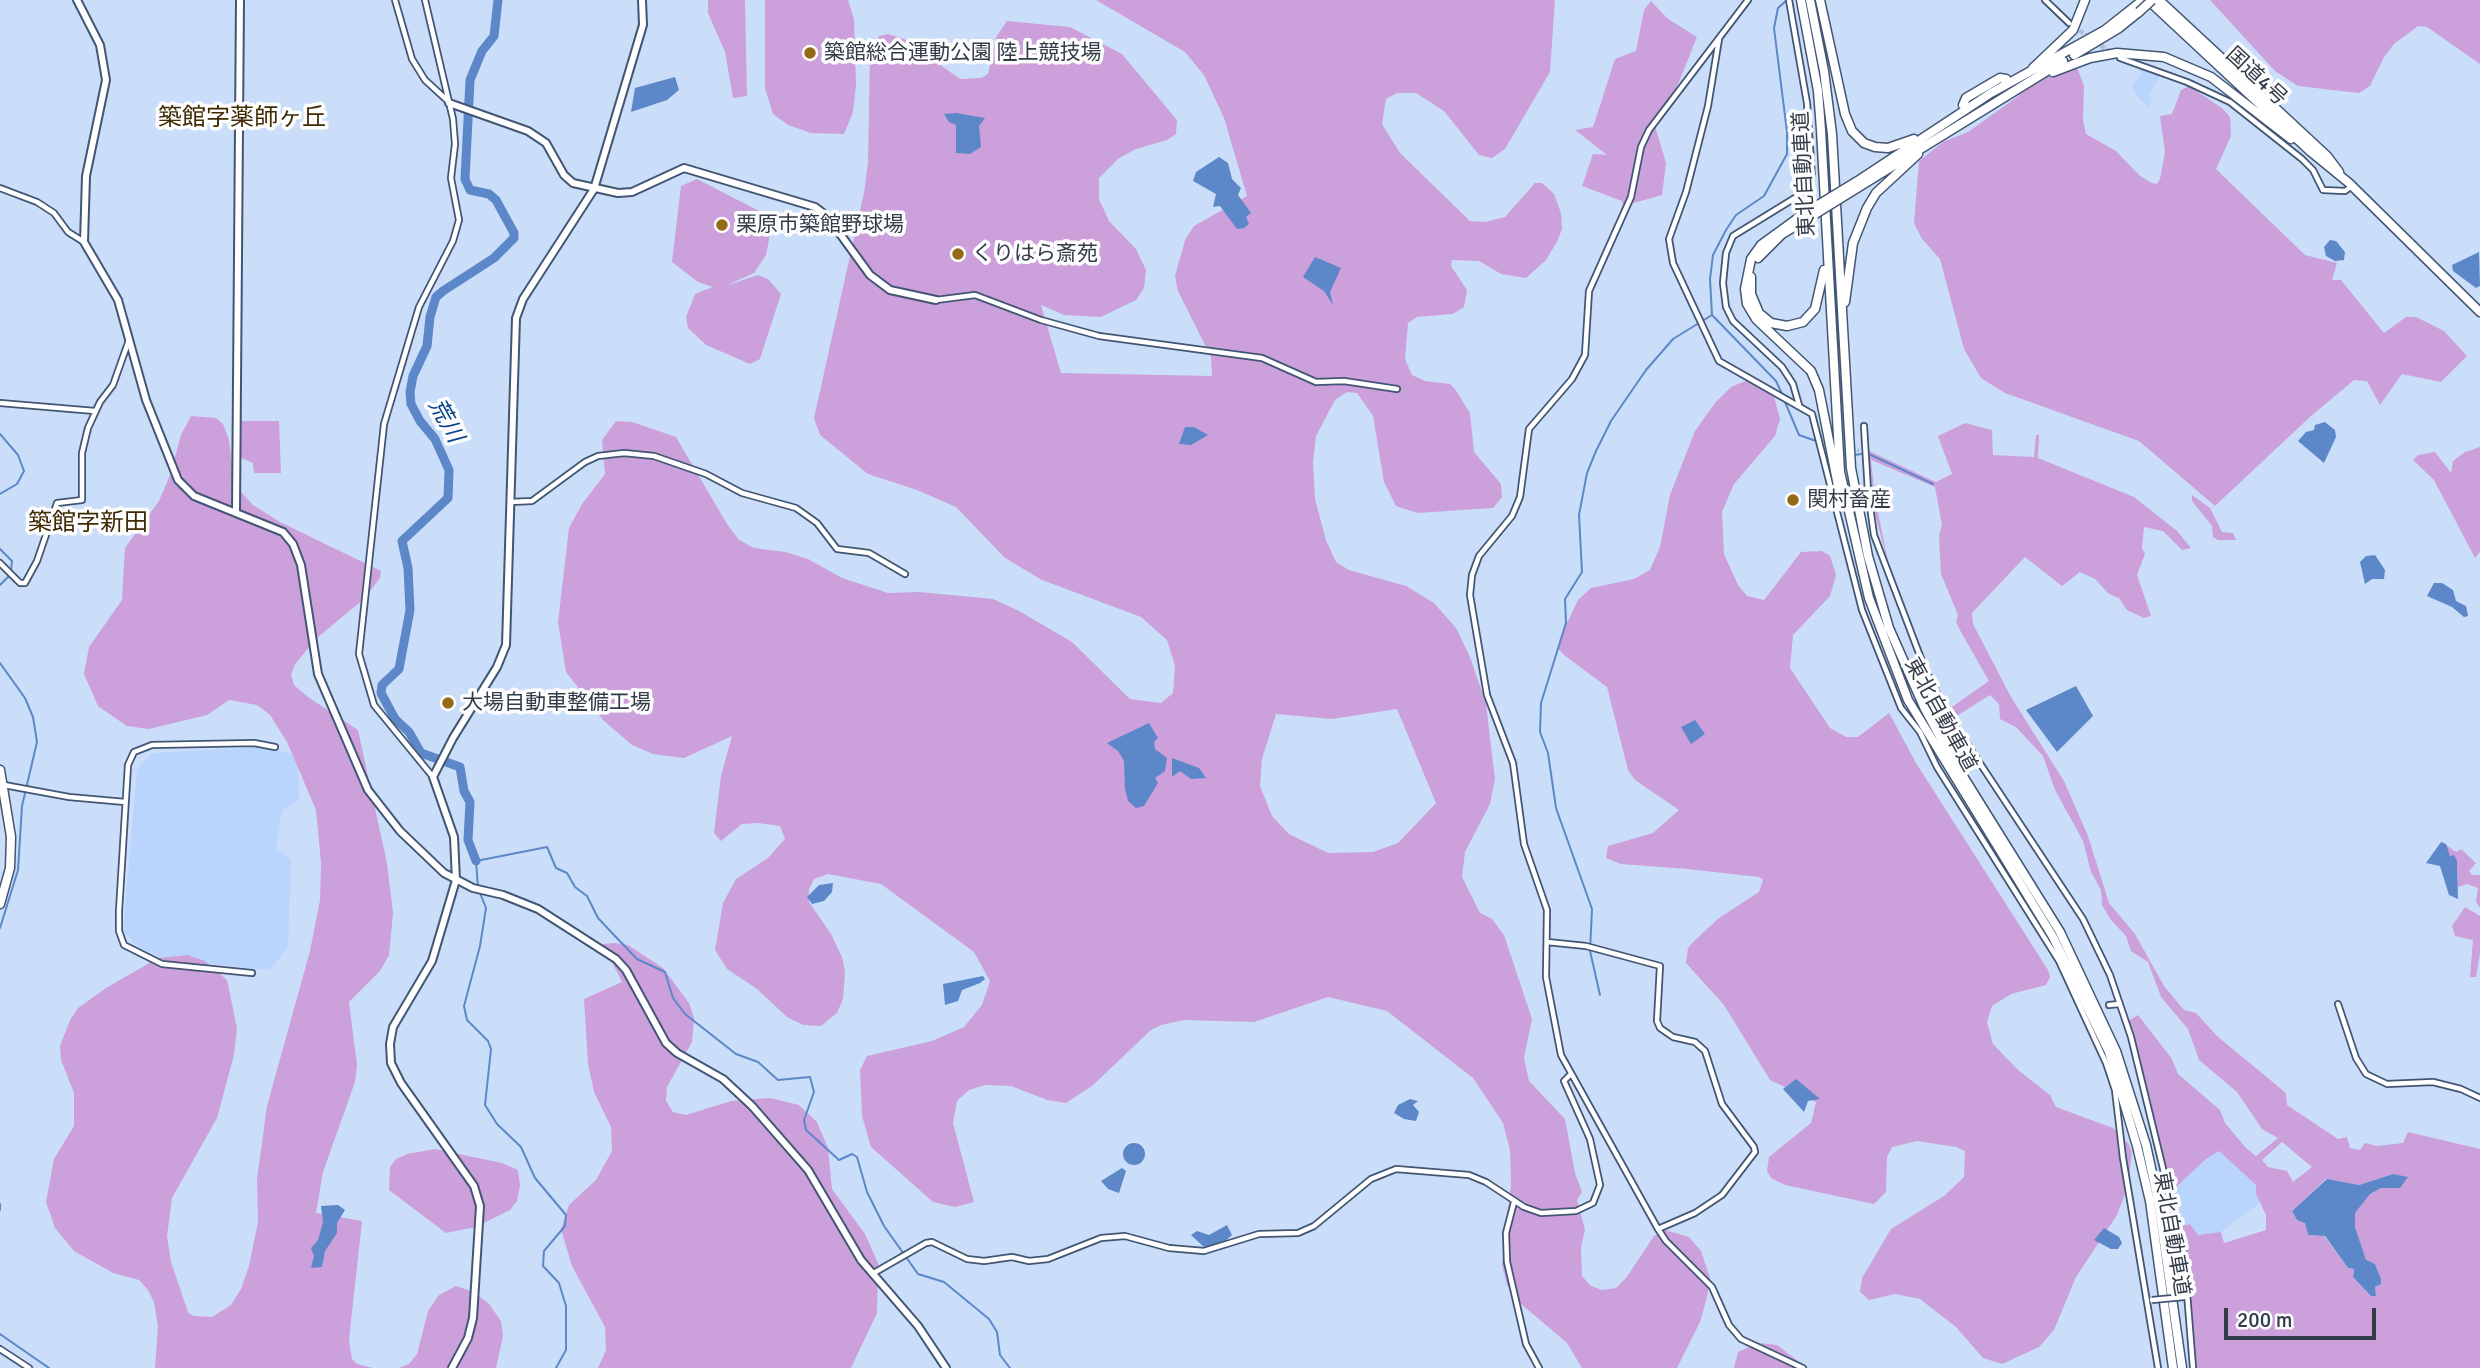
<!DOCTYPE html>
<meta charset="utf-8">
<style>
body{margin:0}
#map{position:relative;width:2480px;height:1368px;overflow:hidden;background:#cbdef9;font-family:Signika,sans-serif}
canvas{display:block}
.scale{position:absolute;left:2224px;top:1308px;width:152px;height:32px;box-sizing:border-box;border:4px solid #333c49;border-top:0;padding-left:9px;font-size:21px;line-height:24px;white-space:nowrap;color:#333c49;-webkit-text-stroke:5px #fdfdfd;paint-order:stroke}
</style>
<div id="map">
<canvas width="2480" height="1368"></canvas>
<div class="scale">200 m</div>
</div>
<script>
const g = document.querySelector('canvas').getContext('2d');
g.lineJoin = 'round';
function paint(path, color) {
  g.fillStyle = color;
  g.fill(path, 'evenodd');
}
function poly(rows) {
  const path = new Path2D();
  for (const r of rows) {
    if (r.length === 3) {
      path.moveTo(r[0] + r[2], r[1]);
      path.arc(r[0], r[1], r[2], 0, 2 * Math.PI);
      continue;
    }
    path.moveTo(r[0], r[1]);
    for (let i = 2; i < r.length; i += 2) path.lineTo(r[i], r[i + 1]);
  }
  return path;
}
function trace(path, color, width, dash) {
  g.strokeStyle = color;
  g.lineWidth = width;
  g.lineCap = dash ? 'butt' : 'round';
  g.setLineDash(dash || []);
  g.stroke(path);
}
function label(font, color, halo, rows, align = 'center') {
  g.font = font + ' Signika,"Noto Sans JP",sans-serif';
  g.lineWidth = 7;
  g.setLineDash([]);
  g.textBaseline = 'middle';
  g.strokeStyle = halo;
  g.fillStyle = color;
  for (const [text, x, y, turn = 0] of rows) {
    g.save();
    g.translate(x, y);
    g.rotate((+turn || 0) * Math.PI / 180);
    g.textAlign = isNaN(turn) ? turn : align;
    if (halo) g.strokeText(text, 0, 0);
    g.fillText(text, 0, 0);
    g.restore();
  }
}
const built = poly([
 [2140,68,2161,74,2149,95,2153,99,2148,107,2136,95,2132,85,2141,76],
 [261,747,298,755,299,800,282,810,276,848,291,860,288,948,269,970,166,959,139,948,123,931,137,769,152,753],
 [2219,1151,2256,1185,2260,1203,2221,1232,2198,1235,2190,1224,2180,1226,2171,1193,2206,1159]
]);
const green = poly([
 [708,0,745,0,747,96,733,98,725,52,708,13],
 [765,0,848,0,854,19,856,85,853,112,844,134,811,133,788,125,773,114,765,88],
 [1096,0,1555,0,1550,72,1505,149,1492,158,1479,155,1444,111,1416,93,1397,93,1386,99,1382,124,1400,153,1470,221,1485,222,1505,217,1535,183,1542,183,1554,194,1561,213,1562,229,1557,242,1546,260,1526,278,1501,274,1479,261,1452,260,1451,266,1467,290,1464,307,1453,314,1417,317,1408,323,1405,359,1412,375,1425,381,1450,384,1455,389,1470,413,1474,452,1501,484,1502,497,1493,508,1418,513,1396,506,1384,482,1373,416,1357,393,1347,392,1335,400,1316,436,1313,462,1315,499,1326,540,1336,562,1349,570,1406,586,1434,603,1456,628,1470,657,1486,704,1495,779,1490,804,1465,852,1462,877,1480,913,1492,919,1504,935,1532,1019,1524,1058,1529,1081,1565,1119,1575,1173,1582,1192,1577,1200,1585,1230,1581,1247,1582,1276,1591,1286,1602,1290,1616,1288,1626,1278,1654,1236,1665,1230,1689,1237,1701,1251,1710,1278,1707,1297,1700,1322,1677,1368,1582,1368,1567,1343,1520,1303,1507,1285,1502,1265,1511,1184,1510,1150,1503,1123,1473,1078,1387,1011,1328,997,1254,1022,1184,1020,1161,1025,1151,1030,1092,1086,1066,1103,1047,1100,1011,1086,985,1085,969,1090,957,1101,953,1123,974,1202,955,1207,933,1202,871,1147,862,1116,860,1070,867,1056,932,1041,964,1027,982,1005,990,981,974,952,881,884,828,874,814,879,809,889,809,902,831,934,842,957,845,971,843,999,837,1013,821,1026,803,1025,787,1017,757,989,727,969,715,950,723,903,736,879,768,858,785,839,780,826,758,823,742,824,721,841,714,833,721,776,732,736,684,758,653,754,632,745,603,720,566,672,558,622,569,528,582,504,605,474,602,440,616,421,632,422,676,437,727,524,739,540,754,548,785,552,808,559,842,578,888,593,919,592,993,599,1019,611,1072,642,1130,699,1161,703,1173,693,1175,666,1167,640,1141,617,1042,580,1005,558,956,507,917,490,868,474,820,435,814,418,864,193,868,162,870,53,879,36,888,34,904,39,960,79,981,78,988,74,996,37,1007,21,1070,27,1122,54,1177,120,1176,134,1167,140,1136,149,1119,158,1099,178,1099,199,1109,221,1136,249,1146,270,1144,288,1136,300,1101,317,1064,315,1041,305,1061,373,1212,376,1211,357,1178,291,1175,276,1185,240,1194,226,1247,196,1224,118,1204,75,1185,52],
 [1397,709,1436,803,1398,843,1373,852,1328,853,1289,834,1272,816,1260,786,1262,759,1276,714,1332,719],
 [2210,0,2480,0,2480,64,2427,27,2418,26,2394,44,2384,57,2370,86,2359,93,2298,86,2275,71],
 [1651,1,1668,19,1697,37,1679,82,1655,126,1666,163,1662,195,1623,206,1622,201,1582,186,1593,154,1607,155,1575,130,1593,127,1615,59,1636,51,1644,10],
 [2068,63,2078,70,2084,86,2083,120,2086,134,2116,151,2140,176,2152,183,2157,184,2160,179,2165,152,2160,116,2172,114,2181,90,2189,86,2222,108,2230,117,2231,136,2216,169,2305,255,2337,263,2332,280,2341,280,2384,333,2406,317,2416,317,2444,331,2467,356,2441,382,2402,374,2380,405,2367,381,2354,380,2311,416,2215,506,2139,441,2005,393,1981,378,1964,349,1940,259,1922,239,1914,223,1919,161,1943,142,1968,132,2017,97,2047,69],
 [697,179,767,215,770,235,766,255,754,273,725,286,758,275,768,279,781,294,760,359,750,364,706,345,688,328,686,317,695,294,713,287,698,282,672,262,681,186],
 [1748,380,1761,381,1772,389,1780,419,1775,436,1734,484,1722,512,1724,554,1738,585,1747,596,1764,600,1801,552,1822,551,1830,556,1836,575,1830,596,1793,635,1790,668,1830,728,1846,737,1858,737,1889,713,1916,763,2048,970,2050,977,2046,985,2011,994,1992,1006,1987,1022,1993,1044,2018,1070,2050,1095,2056,1107,2113,1128,2128,1143,2132,1152,2128,1186,2117,1215,2076,1277,2054,1330,2039,1347,2002,1364,1983,1358,1956,1327,1920,1299,1895,1294,1869,1300,1860,1292,1862,1278,1891,1229,1944,1196,1964,1177,1965,1151,1956,1147,1917,1141,1892,1147,1887,1157,1886,1192,1874,1204,1785,1185,1771,1178,1767,1171,1769,1157,1811,1123,1816,1102,1770,1080,1724,1005,1686,963,1688,948,1692,943,1719,918,1759,892,1763,880,1759,877,1687,869,1621,864,1606,858,1608,846,1653,833,1679,810,1635,780,1628,770,1607,687,1564,655,1558,648,1560,638,1578,600,1591,588,1634,579,1650,570,1660,547,1670,495,1695,431,1715,403,1731,387],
 [191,416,216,418,223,424,229,440,233,475,240,491,253,505,280,522,381,571,380,578,365,598,317,638,295,664,291,675,294,685,308,697,358,730,387,863,393,913,389,955,380,971,349,1002,357,1065,355,1082,323,1172,316,1213,362,1221,349,1340,352,1359,357,1364,373,1368,155,1368,158,1326,154,1302,148,1290,139,1280,113,1273,74,1251,55,1228,46,1202,54,1159,74,1126,74,1093,61,1060,60,1046,70,1020,78,1008,106,988,158,958,188,955,205,961,227,980,237,1028,234,1055,217,1118,172,1198,167,1236,171,1262,188,1312,193,1316,212,1317,231,1305,241,1289,249,1266,258,1222,257,1179,267,1106,310,951,320,900,321,863,316,810,287,742,270,715,257,705,229,700,207,715,149,729,127,726,98,706,84,674,89,647,122,600,125,548,159,501,170,475,181,435],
 [239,421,279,421,281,473,254,473,253,463,239,457],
 [1965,423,1992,430,1993,455,2034,457,2036,435,2039,435,2038,458,2134,497,2177,531,2191,548,2182,550,2163,531,2144,527,2142,548,2145,554,2137,575,2151,616,2144,618,2127,610,2119,598,2109,594,2095,579,2080,572,2062,586,2025,557,1972,613,1973,624,2011,697,2064,781,2088,836,2109,903,2135,934,2164,986,2184,1010,2196,1013,2217,1036,2286,1093,2287,1105,2338,1139,2347,1137,2350,1148,2360,1150,2365,1143,2377,1146,2403,1143,2408,1132,2480,1149,2480,1368,2194,1368,2186,1255,2180,1226,2190,1224,2198,1235,2221,1232,2224,1243,2266,1230,2266,1215,2256,1194,2256,1185,2219,1151,2206,1159,2171,1192,2128,1021,2138,1015,2172,1059,2178,1074,2220,1110,2225,1123,2246,1148,2256,1156,2278,1138,2262,1129,2237,1092,2199,1060,2188,1029,2161,997,2148,962,2131,951,2126,936,2111,920,2102,905,2101,890,2091,872,2083,841,2055,790,2043,756,2016,727,2000,719,1999,704,1990,695,1955,717,1949,709,1989,681,1961,632,1956,622,1958,615,1941,574,1939,536,1942,525,1935,487,1871,460,1875,498,1889,566,1872,503,1867,450,1936,482,1952,474,1938,436],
 [2282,1142,2312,1167,2293,1182,2287,1171,2268,1167,2262,1160],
 [2393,1174,2407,1178,2400,1187,2381,1188,2370,1194,2355,1212,2355,1227,2366,1261,2375,1264,2381,1279,2381,1284,2375,1287,2376,1296,2371,1296,2353,1277,2354,1269,2348,1268,2324,1236,2308,1235,2305,1222,2297,1220,2292,1211,2326,1179,2359,1185],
 [2480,447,2480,552,2475,558,2434,480,2413,460,2418,455,2435,452,2451,473,2453,461,2465,452],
 [2192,495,2210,508,2222,532,2233,533,2236,540,2218,540,2213,537,2212,526,2192,501],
 [2446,845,2456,852,2461,849,2476,863,2469,871,2472,875,2480,875,2480,908,2476,902,2478,888,2467,884,2458,887,2457,861,2447,853],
 [2465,907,2480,916,2480,953,2476,977,2470,977,2473,940,2455,936,2452,926],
 [615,943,628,945,663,968,689,1003,694,1018,692,1042,667,1087,666,1101,673,1112,686,1115,731,1101,770,1098,799,1105,817,1122,828,1148,832,1189,865,1234,878,1263,877,1313,851,1368,598,1368,606,1350,605,1327,572,1266,561,1229,569,1205,596,1180,612,1151,611,1127,594,1092,588,1064,584,999,622,982,603,944],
 [435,1149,502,1163,518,1170,520,1185,517,1201,510,1210,476,1227,446,1233,389,1190,390,1167,396,1159,407,1154],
 [456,1286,474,1292,489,1304,501,1321,503,1336,496,1368,399,1368,409,1364,417,1354,428,1311,439,1295],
 [1759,1343,1777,1345,1807,1368,1734,1368,1738,1352]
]);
const water = poly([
 [675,77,679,90,667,100,631,112,635,88],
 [956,113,985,118,979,126,981,147,970,154,956,153,956,125,949,122,944,114],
 [1219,157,1228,163,1232,179,1241,188,1238,195,1251,213,1246,217,1249,224,1244,228,1237,229,1220,206,1213,207,1216,194,1193,181,1196,172],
 [2330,240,2336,241,2345,252,2344,260,2335,261,2326,256,2324,247],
 [2479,252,2480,286,2476,288,2453,271,2452,265],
 [1315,257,1341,268,1330,292,1333,305,1324,291,1303,277],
 [2325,422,2335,430,2336,437,2324,463,2298,441,2306,432,2314,430,2315,425],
 [1185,427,1194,427,1208,435,1191,445,1179,444],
 [2375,555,2385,570,2384,579,2372,579,2365,584,2360,562,2366,556],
 [2434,583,2442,583,2453,590,2456,601,2466,606,2468,616,2464,617,2452,607,2427,596],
 [2076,686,2093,716,2057,752,2026,710],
 [1695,720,1705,734,1691,744,1681,727],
 [1149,723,1158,738,1154,742,1155,749,1167,758,1165,771,1155,778,1158,783,1144,806,1136,808,1128,801,1125,789,1124,761,1118,751,1107,743],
 [1172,758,1199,768,1206,778,1191,779,1180,771,1172,777],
 [2441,842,2446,844,2450,856,2454,855,2457,861,2458,899,2449,895,2440,866,2426,863],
 [833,883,832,892,824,901,812,904,807,897,819,885],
 [983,976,985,979,980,983,962,990,958,1001,945,1005,943,984],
 [1796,1079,1820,1099,1808,1101,1804,1112,1783,1089],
 [1410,1099,1418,1101,1413,1105,1419,1112,1416,1121,1404,1119,1394,1113,1398,1105],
 [1134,1154,11],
 [1122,1168,1126,1171,1119,1193,1108,1189,1101,1181],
 [2393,1174,2408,1177,2400,1188,2381,1188,2370,1194,2355,1213,2355,1227,2366,1260,2375,1264,2381,1279,2381,1284,2375,1287,2376,1296,2371,1296,2353,1277,2354,1269,2348,1268,2325,1236,2308,1235,2305,1223,2297,1220,2292,1211,2327,1179,2359,1185],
 [338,1205,345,1210,337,1223,337,1233,325,1251,322,1267,311,1268,314,1256,311,1248,318,1240,323,1222,321,1206],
 [1227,1225,1232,1235,1221,1245,1205,1248,1191,1235,1197,1231,1209,1235],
 [2104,1228,2119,1237,2122,1243,2118,1249,2111,1249,2094,1240]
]);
const stream = poly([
 [1783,396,1776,381,1712,315,1710,279,1713,255,1726,230,1736,215,1764,196,1787,154,1787,132,1774,28,1778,8,1787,0],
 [1785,402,1799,435,1816,441],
 [0,434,18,455,24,471,17,484,0,494],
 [1855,455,1861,454],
 [1871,455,1933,484],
 [0,549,12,561,11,571],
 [0,585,9,576],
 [0,663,25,698,33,717,37,742,22,806,18,870,0,928],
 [478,888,476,861,547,847,556,868,567,873,575,887,587,896,598,918,613,934,637,959,665,972,673,998,685,1014,736,1054,758,1062,778,1080,810,1077,814,1092,804,1120,806,1130,839,1160,852,1154,857,1157,867,1192,884,1226,918,1274,944,1282,989,1319,997,1332,1000,1355,1010,1368],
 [480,893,486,908,480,946,464,1006,467,1020,488,1041,491,1049,485,1105,497,1124,521,1147,535,1178,566,1215,565,1226,544,1251,543,1266,559,1283,566,1306,566,1350,556,1368],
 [1600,995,1590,951,1592,909,1556,808,1548,753,1540,732,1541,703,1566,623,1565,599,1582,572,1579,515,1587,473,1596,451,1611,421,1646,370,1673,339,1712,315],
 [0,1204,0,1210],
 [0,1334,49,1368]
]);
const river = poly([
 [476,861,468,840,470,802,464,791,460,767,421,753,409,732,395,719,381,693,382,685,399,669,410,610,408,568,402,541,448,498,449,470,435,439,420,421,411,404,410,392,413,376,427,346,430,317,436,297,443,291,494,258,514,238,514,233,496,200,489,194,470,190,465,179,470,80,482,51,494,36,498,0]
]);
const streetTunnel = poly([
 [2069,23,2113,54],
 [1839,443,1859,451]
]);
const street = poly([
 [395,0,412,59,425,80,449,102],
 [425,0,453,119,455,144,451,178,459,220,453,241,419,307,384,424,359,654,374,705,433,777],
 [1748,0,1649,130,1641,147,1631,197,1589,291,1585,355,1572,379,1529,429,1520,497,1512,516,1479,556,1472,575,1470,595,1487,695,1513,763,1524,844,1547,910,1546,977,1561,1055,1658,1229,1666,1241,1712,1287,1729,1325,1741,1339,1803,1368],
 [1789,0,1807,103,1812,178,1803,193,1733,236,1726,253,1723,283,1726,307,1733,321,1782,367,1793,384,1799,405],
 [2045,0,2069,23],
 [1719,39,1708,106,1686,192,1669,239,1673,263,1719,361,1812,414,1862,610,1901,708,1920,732,1937,767,2059,961,2106,1063,2115,1090,2123,1158,2158,1368],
 [2120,58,2187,82,2230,102,2302,159,2313,170,2323,190,2345,191,2352,186],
 [0,188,37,202,54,213,68,232,84,242],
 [936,300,975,295,1041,320,1099,336,1262,358,1316,382,1344,381,1397,389],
 [0,403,95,411],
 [1864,426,1868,492,1874,535,1925,669,1948,715,2083,919,2110,975,2131,1037,2184,1255,2193,1368],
 [510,502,532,501,585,462,598,456,624,453,654,456,706,474,742,493,796,508,817,523,837,549,869,553,905,574],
 [0,563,20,583,25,583,37,561,57,503,82,500,82,453,88,428,100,402,113,385,129,340],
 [1940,719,1948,715],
 [4,785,69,797,125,802],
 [1547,942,1586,946,1660,966,1657,1021,1660,1028,1673,1037,1695,1042,1705,1051,1722,1104,1754,1147,1755,1152,1722,1195,1695,1213,1658,1229],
 [252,973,162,964,124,945,119,931,119,911,128,765,134,752,152,745,254,743,275,747],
 [2338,1004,2356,1058,2366,1074,2387,1084,2433,1082,2461,1089,2480,1098],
 [2109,1005,2119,1004],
 [1514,1202,1506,1233,1507,1262,1526,1344,1539,1368],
 [872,1274,926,1243,932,1242,967,1259,984,1261,1012,1257,1029,1261,1048,1259,1101,1238,1125,1236,1169,1248,1204,1251,1259,1234,1298,1233,1314,1226,1371,1179,1396,1169,1469,1175,1486,1182,1524,1207,1541,1213,1576,1211,1593,1203,1600,1185,1590,1139,1564,1081,1571,1074],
 [0,1349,29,1368]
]);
const secondary = poly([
 [77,0,100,45,106,80,86,176,84,242,118,300,146,400,178,480,194,496,283,532,293,544,301,565,318,674,368,790,400,831,444,873,473,888,503,895,538,909,616,959,626,970,666,1043,677,1053,723,1079,752,1106,808,1170,861,1260,918,1326,946,1368],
 [449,103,528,131,546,143,564,175,573,183,618,193,632,192,684,168,815,207,827,216,870,275,890,290,936,300],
 [236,511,240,0],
 [452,1368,468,1338,473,1318,480,1206,474,1186,401,1083,391,1063,390,1044,393,1027,432,961,456,880,454,837,433,777,453,738,497,667,506,645,516,318,523,299,594,189,643,25,642,0]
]);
const highway = poly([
 [1801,0,1818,91,1821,130,1840,472,1869,598,1908,700,2053,937,2109,1052,2137,1146,2150,1201,2173,1368],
 [1810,0,1824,71,1832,134,1851,468,1868,556,1889,628,1924,707,1951,757,2060,932,2116,1051,2146,1145,2158,1200,2182,1368],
 [1820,0,1845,114,1852,131,1864,143,1875,147,1888,148,1914,139],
 [2148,0,2311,152,2349,183,2480,312],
 [2159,0,2327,156,2339,172],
 [2074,55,2119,28,2139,12],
 [2033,68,2073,30,2085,0],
 [2053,72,2090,58,2117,53,2164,57,2211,77,2291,139],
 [1963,105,1966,98,2000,78,2006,79],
 [1856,182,1991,93,2105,30,2143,0],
 [1857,188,2063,61],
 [1805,213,1761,245,1751,259,1745,289,1747,304,1756,319,1811,371,1819,390,1839,491],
 [1758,258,1782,234,1807,219],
 [1751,277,1751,294,1759,313,1771,323,1787,326,1803,322,1815,309,1824,270],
 [1845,302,1853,243,1867,208,1876,193,1918,154],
 [0,770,11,837,10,868,0,904]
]);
const streetBridge = poly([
 [2152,1300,2184,1297]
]);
const highwayBridge = poly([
 [2139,12,2152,0],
 [1805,213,1856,182],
 [1807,219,1857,188]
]);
const markers = [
 [810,53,7,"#956a16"],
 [722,225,7,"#956a16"],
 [958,254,7,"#956a16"],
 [1793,500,7,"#956a16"],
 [448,703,7,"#956a16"]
];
const poiNames = [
 ["築館総合運動公園 陸上競技場",824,53],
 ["栗原市築館野球場",736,225],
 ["くりはら斎苑",972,254],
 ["関村畜産",1807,500],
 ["大場自動車整備工場",462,703]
];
const streetNames = [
 ["国道4号",2256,77,43],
 ["東北自動車道",1805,174,-93],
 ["東北自動車道",1940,715,61],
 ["東北自動車道",2171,1234,80]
];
const waterNames = [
 ["荒川",445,421,61]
];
const quarterNames = [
 ["築館字薬師ヶ丘",242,119],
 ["築館字新田",88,524]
];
paint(built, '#bad5fd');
paint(green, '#cca0da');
paint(water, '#5c87c8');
trace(stream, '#5c87c8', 2);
trace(river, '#5c87c8', 9);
trace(streetTunnel, '#adbed6', 4.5, [4.5, 2]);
trace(street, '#425673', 8);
trace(secondary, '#425673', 10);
trace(highway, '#425673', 11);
trace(street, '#fff', 4.5);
trace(secondary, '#fff', 6);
trace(highway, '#fff', 8);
trace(streetBridge, '#425673', 8, []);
trace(highwayBridge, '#425673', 11, []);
trace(streetBridge, '#fff', 4.5);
trace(highwayBridge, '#fff', 8);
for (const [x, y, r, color] of markers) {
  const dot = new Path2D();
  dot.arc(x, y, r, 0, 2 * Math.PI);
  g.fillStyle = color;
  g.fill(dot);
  trace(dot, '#fdfdfd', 2.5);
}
label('21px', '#333c49', '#fdfdfd', poiNames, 'left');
label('21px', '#333c49', '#fdfdfd', streetNames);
label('italic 23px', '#06418e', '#fdfdfd', waterNames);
label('24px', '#402b04', '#fdfdfd', quarterNames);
</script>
